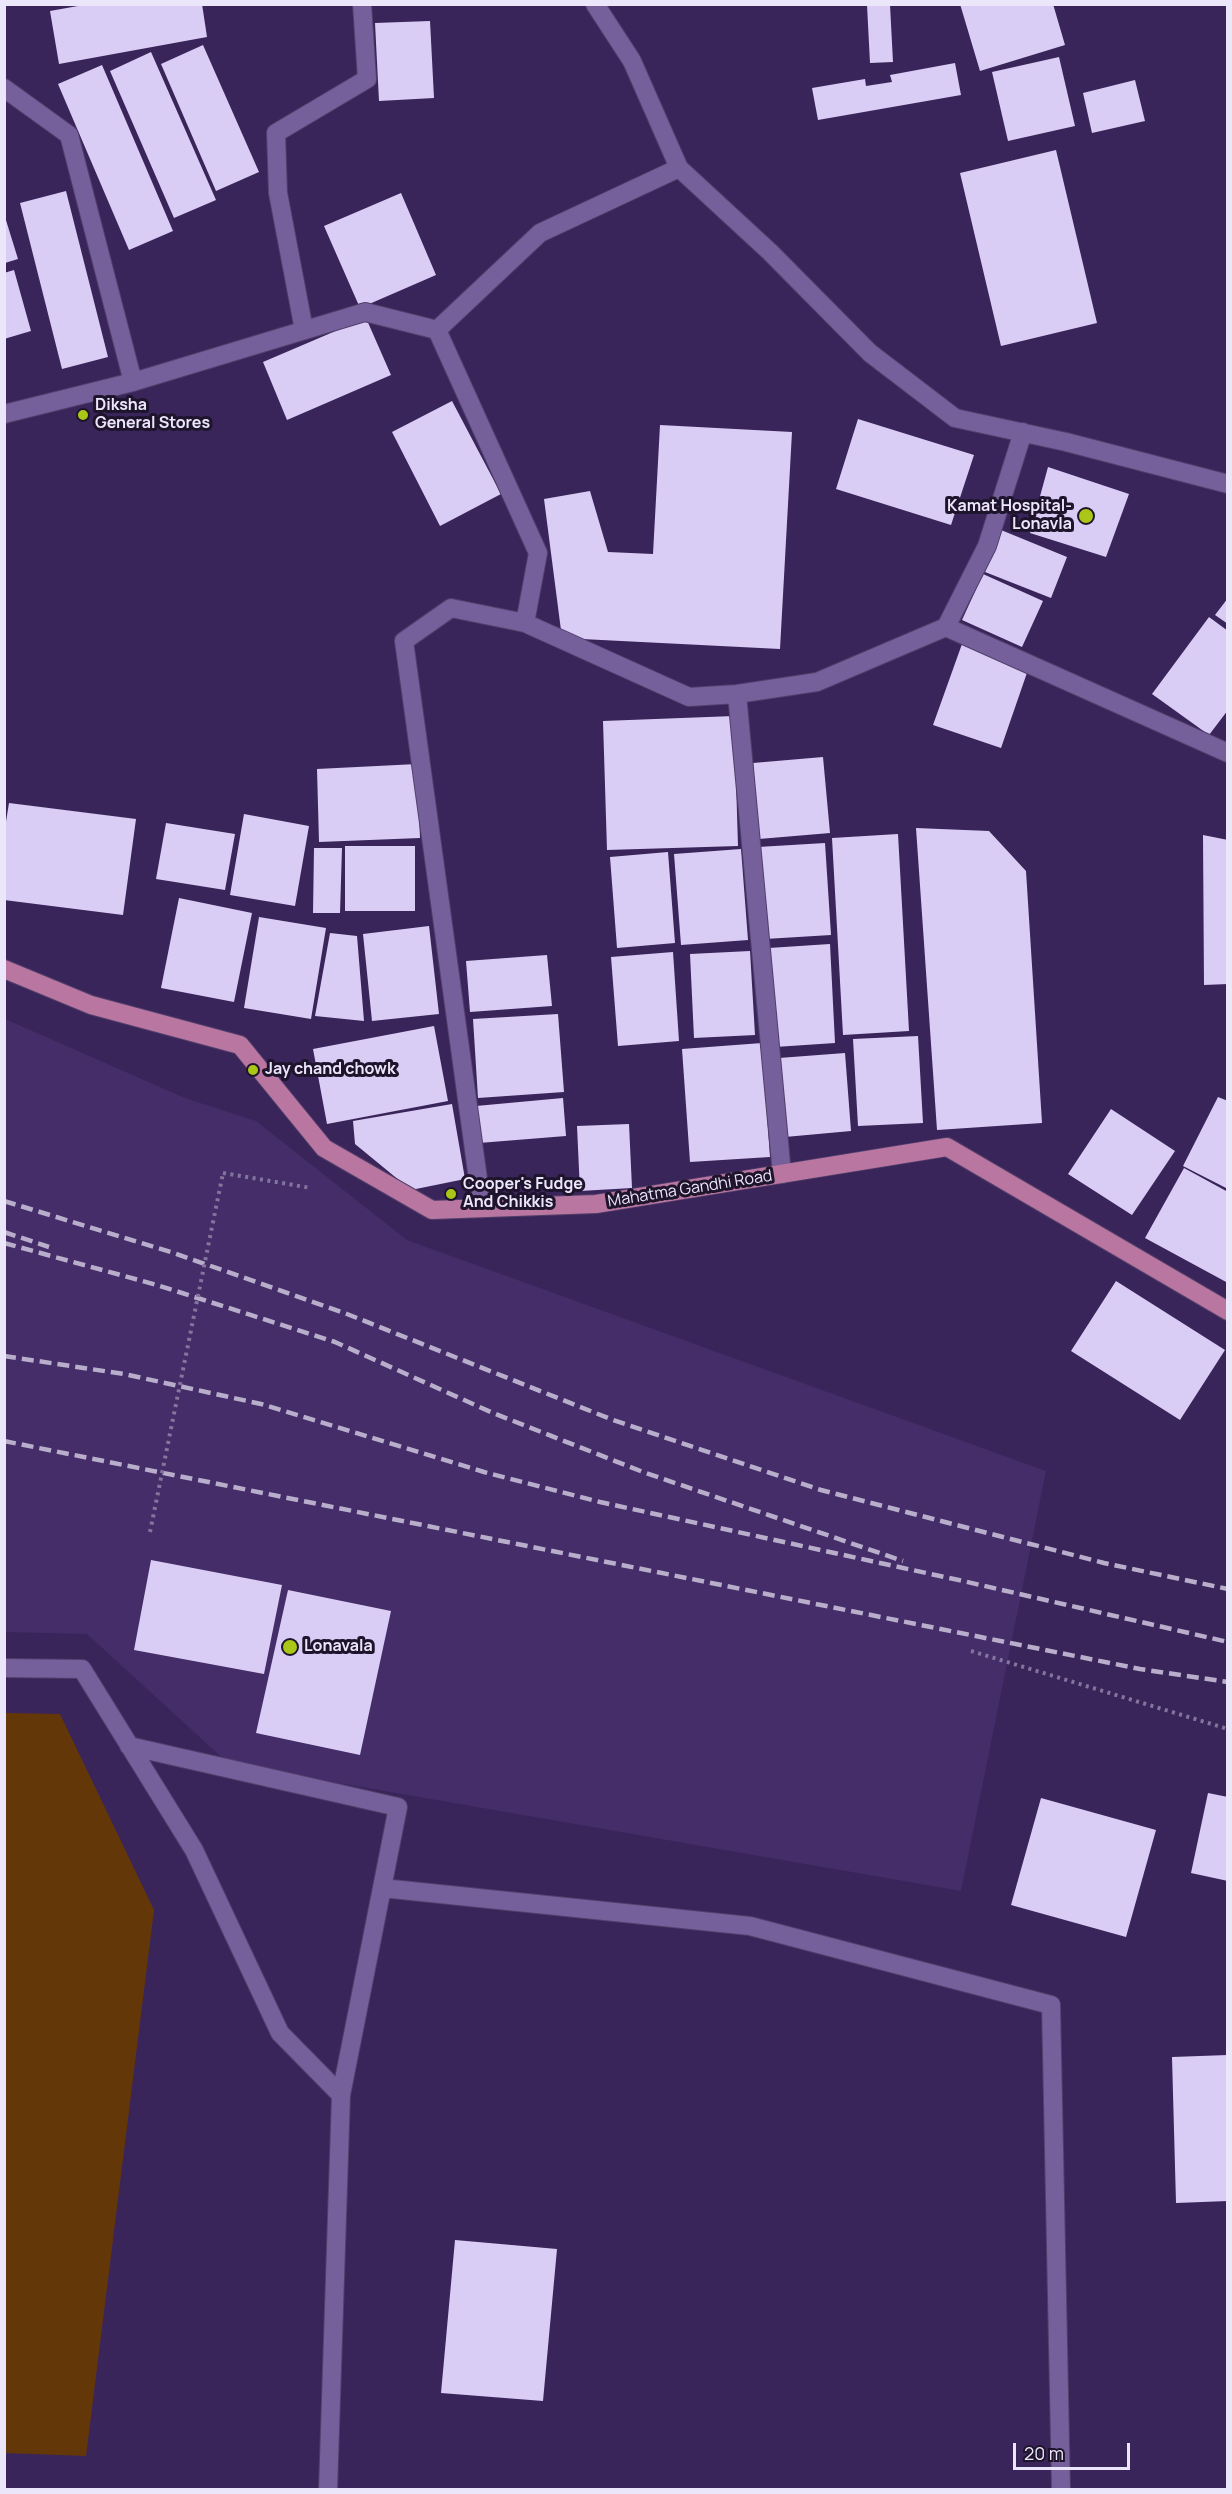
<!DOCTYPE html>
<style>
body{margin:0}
#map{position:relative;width:1232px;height:2494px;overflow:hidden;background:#3a255a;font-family:Manrope,sans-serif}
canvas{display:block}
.frame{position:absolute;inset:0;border:6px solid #ece6fa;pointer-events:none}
.scale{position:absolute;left:1013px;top:2443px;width:117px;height:27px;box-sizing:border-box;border:3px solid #ece6fa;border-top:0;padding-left:8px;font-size:18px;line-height:21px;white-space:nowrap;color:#ece6fa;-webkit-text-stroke:4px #1e152d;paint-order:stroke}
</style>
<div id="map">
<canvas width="1232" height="2494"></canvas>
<div class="frame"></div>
<div class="scale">20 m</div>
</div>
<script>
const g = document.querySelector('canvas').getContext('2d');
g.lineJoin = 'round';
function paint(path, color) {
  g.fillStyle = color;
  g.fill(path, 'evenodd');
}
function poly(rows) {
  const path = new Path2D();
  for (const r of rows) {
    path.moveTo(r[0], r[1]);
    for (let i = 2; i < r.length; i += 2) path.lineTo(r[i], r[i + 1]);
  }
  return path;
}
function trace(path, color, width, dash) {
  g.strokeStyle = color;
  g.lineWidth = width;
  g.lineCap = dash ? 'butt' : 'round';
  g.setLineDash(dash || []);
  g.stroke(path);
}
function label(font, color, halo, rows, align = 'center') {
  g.font = font + ' Manrope,sans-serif';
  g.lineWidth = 6;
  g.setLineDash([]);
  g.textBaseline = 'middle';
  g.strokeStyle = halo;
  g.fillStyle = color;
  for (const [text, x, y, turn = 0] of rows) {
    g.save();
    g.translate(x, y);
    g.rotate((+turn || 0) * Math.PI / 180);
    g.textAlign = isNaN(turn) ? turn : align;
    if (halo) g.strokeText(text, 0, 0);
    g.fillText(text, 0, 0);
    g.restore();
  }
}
const built = poly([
 [5,1019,185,1098,256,1121,407,1240,1046,1471,961,1891,229,1764,87,1634,5,1632]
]);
const green = poly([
 [5,1713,60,1714,154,1910,86,2456,5,2453]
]);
const building = poly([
 [89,4,202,4,207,37,59,64,50,11],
 [960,4,1053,4,1065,45,980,71],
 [867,5,890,5,893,62,870,63],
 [430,21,434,98,379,101,375,23],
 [203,45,259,172,216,191,161,64],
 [151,52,216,200,174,218,110,71],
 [1059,57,1075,126,1008,141,992,72],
 [955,63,961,95,818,120,812,88,865,79,866,86,892,82,890,75],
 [102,65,173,231,129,250,58,84],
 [1135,80,1145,121,1092,133,1083,93],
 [1056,150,1097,323,1001,346,960,173],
 [66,191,108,357,62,369,20,203],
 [401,193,436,275,360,308,324,226],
 [5,217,18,259,5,263],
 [14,270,31,331,4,339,4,273],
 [366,318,391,375,287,420,263,362],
 [452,401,501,494,440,526,392,432],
 [858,419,974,455,951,525,836,489],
 [660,425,792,432,780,649,562,638,544,499,590,491,608,552,653,554],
 [1048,467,1129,494,1106,557,1030,533],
 [1001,530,1067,557,1051,598,985,572],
 [983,574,1043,601,1022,647,962,620],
 [1228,598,1228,624,1215,615],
 [1209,617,1228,631,1228,710,1209,735,1152,694],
 [962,644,1029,667,1001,748,933,725],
 [734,716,738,846,607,850,603,721],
 [823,757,830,833,759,839,753,763],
 [417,764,420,838,319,842,317,769],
 [9,803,136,819,123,915,4,900,4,834],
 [244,814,309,826,295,906,230,895],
 [166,823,235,834,225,890,156,879],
 [916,828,989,831,1026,871,1042,1123,937,1130],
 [898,834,909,1031,843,1035,832,838],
 [1203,835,1228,840,1228,984,1204,985],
 [825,843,831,935,765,939,758,847],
 [345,846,415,846,415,911,345,911],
 [314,848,342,848,340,913,313,913],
 [741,849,748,940,681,945,674,854],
 [668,852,675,943,617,948,610,857],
 [179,898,252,913,234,1002,161,988],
 [259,917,326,928,311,1019,244,1008],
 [429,926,439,1014,372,1021,363,934],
 [330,933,357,936,364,1021,315,1016],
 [830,944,835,1043,775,1047,769,948],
 [750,951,755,1035,694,1038,690,954],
 [673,952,679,1041,618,1046,611,957],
 [547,955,552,1006,470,1012,466,961],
 [558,1014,564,1092,478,1098,473,1019],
 [434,1026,448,1101,327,1124,313,1049],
 [918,1036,923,1123,858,1126,853,1039],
 [762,1043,770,1157,690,1162,682,1049],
 [845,1053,851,1131,785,1137,779,1058],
 [1218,1097,1228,1101,1228,1189,1183,1166],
 [563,1098,566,1136,479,1143,476,1106],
 [452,1104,465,1179,411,1190,355,1144,353,1121],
 [1111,1109,1175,1151,1132,1215,1068,1174],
 [629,1124,632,1188,580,1191,577,1126],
 [1184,1168,1228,1192,1228,1283,1145,1238],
 [1116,1281,1225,1350,1180,1420,1071,1351],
 [151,1560,282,1585,264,1674,134,1650],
 [288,1590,391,1611,360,1755,256,1733],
 [1208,1793,1228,1797,1228,1881,1191,1873],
 [1041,1798,1156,1830,1126,1937,1011,1905],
 [1228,2055,1228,2201,1176,2203,1172,2057],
 [455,2240,557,2249,543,2401,441,2393]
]);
const path = poly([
 [223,1173,311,1188],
 [971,1651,1228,1729]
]);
const minor = poly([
 [595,4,632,61,679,168,770,252,870,353,955,418,1066,442,1228,484],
 [4,88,69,135,133,382,4,414],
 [679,168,540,233,437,330,538,553,525,623,689,697,737,694,817,682,946,627,987,546,1023,432],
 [304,330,278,193,276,133,367,79,362,4],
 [133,382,365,312,437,330],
 [946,627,1228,753],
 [737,694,782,1174],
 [482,1208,404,641,451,608,525,623],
 [4,1668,82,1669,194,1850,280,2033,341,2095,328,2490],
 [129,1746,398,1807,341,2095],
 [382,1888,750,1926,1051,2005,1061,2490]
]);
const major = poly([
 [4,969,91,1005,240,1045,324,1148,432,1210,596,1204,947,1147,1228,1311]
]);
const rail = poly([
 [4,1201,171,1252,347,1314,613,1420,821,1490,1104,1563,1228,1589],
 [4,1232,49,1247],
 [4,1243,157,1285,335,1342,493,1413,643,1472,903,1561],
 [4,1356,124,1374,261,1404,484,1472,600,1502,963,1581,1228,1642],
 [4,1441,1140,1669,1228,1682]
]);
const pathBridge = poly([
 [150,1532,223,1173]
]);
const markers = [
 [83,415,6,"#aac717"],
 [1086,516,8,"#aac717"],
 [253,1070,6,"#aac717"],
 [451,1194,6,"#aac717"],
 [290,1647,8,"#aac717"]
];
const poiNames = [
 ["Diksha",95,406],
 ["General Stores",95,424],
 ["Kamat Hospital-",1072,507,"right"],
 ["Lonavla",1072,525,"right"],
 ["Jay chand chowk",265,1070],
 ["Cooper's Fudge",463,1185],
 ["And Chikkis",463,1203],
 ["Lonavala",304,1647]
];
const streetNames = [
 ["Mahatma Gandhi Road",690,1189,-9]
];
paint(built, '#442d68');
paint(green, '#643708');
paint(building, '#dacdf5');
trace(minor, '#523f6b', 20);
trace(major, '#523f6b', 20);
trace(path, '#84759d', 4, [3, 4.5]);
trace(minor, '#76609c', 18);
trace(major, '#b976a1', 18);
trace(rail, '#b8aecb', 4.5, [12, 6]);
trace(pathBridge, '#84759d', 4, [3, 4.5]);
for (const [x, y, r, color] of markers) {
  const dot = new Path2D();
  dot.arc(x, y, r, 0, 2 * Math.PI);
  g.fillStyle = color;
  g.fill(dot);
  trace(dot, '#1e152d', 2);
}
label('bold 16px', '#ece6fa', '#1e152d', poiNames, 'left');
label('16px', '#ece6fa', '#1e152d', streetNames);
</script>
